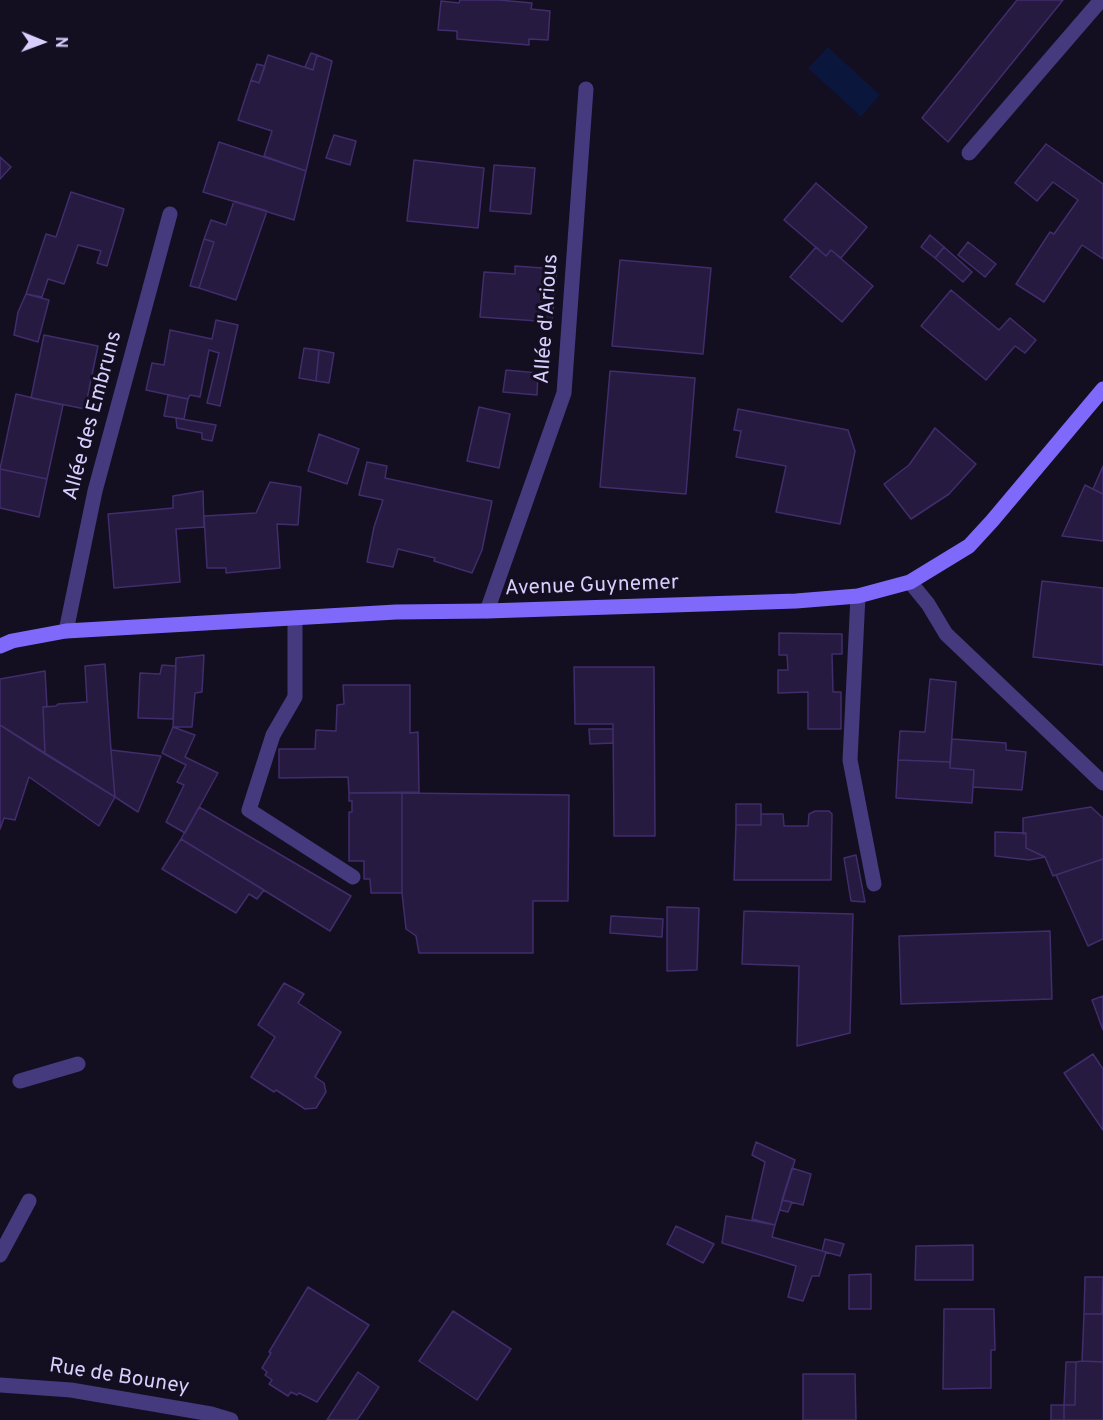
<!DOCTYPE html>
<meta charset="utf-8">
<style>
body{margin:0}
#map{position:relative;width:1103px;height:1420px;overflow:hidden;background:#130e20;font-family:Overpass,sans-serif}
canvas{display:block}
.north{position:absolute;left:12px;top:12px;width:60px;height:60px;-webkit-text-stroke:4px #130e20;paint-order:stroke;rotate:91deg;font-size:16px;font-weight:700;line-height:24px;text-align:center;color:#dacefe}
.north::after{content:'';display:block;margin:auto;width:21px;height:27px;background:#dacefe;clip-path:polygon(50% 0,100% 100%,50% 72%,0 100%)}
</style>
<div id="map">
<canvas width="1103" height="1420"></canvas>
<div class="north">N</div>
</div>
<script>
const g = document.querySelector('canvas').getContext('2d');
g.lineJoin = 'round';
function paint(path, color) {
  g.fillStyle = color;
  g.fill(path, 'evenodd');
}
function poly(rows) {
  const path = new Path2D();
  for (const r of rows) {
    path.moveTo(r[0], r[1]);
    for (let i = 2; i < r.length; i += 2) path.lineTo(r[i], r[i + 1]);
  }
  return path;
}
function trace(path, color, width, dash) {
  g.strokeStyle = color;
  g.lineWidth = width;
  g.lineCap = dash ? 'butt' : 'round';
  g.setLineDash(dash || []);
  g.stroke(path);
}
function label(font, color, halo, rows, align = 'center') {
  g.font = font + ' Overpass,sans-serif';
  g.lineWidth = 6;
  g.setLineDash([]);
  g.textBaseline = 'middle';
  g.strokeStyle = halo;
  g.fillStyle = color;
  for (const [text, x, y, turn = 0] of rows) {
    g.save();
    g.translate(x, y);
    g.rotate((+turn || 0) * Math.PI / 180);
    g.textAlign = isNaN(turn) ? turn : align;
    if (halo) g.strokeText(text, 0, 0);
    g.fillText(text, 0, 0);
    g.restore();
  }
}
const water = poly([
 [828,47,880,95,861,117,808,68]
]);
const building = poly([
 [460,0,499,0,532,3,531,9,550,11,548,40,529,39,529,45,457,39,457,31,438,30,441,1,459,3,460,0],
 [1017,0,1063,0,948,142,922,118,1017,0],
 [311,53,317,55,313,70,305,67,311,53],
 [268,55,313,70,317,55,332,61,306,171,264,156,272,131,238,120,251,80,259,83,268,55],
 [257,64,265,66,259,83,251,80,257,64],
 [334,135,356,141,350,165,326,158,334,135],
 [219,142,306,171,294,220,203,192,219,142],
 [1046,144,1103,184,1103,259,1082,245,1044,302,1016,284,1050,232,1054,234,1078,200,1053,182,1037,201,1015,183,1046,144],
 [0,157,11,167,0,179,0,157],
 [414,160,484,168,478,228,407,221,414,160],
 [494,165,535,168,531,214,490,211,494,165],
 [816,183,867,227,841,258,831,250,826,256,784,220,816,183],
 [71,192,124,209,107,266,97,263,101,251,78,245,64,284,48,279,42,297,26,294,46,234,56,237,71,192],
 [234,201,267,211,236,300,199,288,214,242,204,239,211,220,226,225,234,201],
 [930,235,944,247,935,258,921,247,930,235],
 [204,239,214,242,199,288,190,286,204,239],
 [968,242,996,264,985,277,958,255,968,242],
 [816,247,826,256,831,250,873,286,842,322,790,277,816,247],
 [944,247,972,272,963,282,935,258,944,247],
 [620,260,711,268,703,354,612,346,620,260],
 [515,266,557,269,552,322,480,317,484,272,515,274,515,266],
 [951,290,999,330,1010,318,1036,340,1025,353,1015,346,986,380,921,326,951,290],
 [26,294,49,300,38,342,14,335,18,312,26,294],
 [216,320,238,325,220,406,207,403,219,353,209,350,200,397,190,395,188,399,146,390,152,363,164,365,170,330,212,339,216,320],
 [44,335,98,346,85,409,31,398,44,335],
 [304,348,319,350,316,381,299,378,304,348],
 [319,350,334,353,329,383,316,381,319,350],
 [506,370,538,373,537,395,503,392,506,370],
 [610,371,695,378,686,494,600,487,610,371],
 [16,394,63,405,47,479,0,469,16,394],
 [168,395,188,399,184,419,164,416,168,395],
 [479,407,510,414,499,468,467,461,479,407],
 [738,409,848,430,855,451,840,524,776,512,786,466,736,457,741,431,734,430,738,409],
 [176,418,216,425,212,441,202,439,202,433,177,428,176,418],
 [935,428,976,464,949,494,911,519,884,484,909,465,935,428],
 [319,434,359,449,347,484,308,471,319,434],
 [367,462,387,466,385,478,492,501,482,550,472,573,434,561,435,558,398,549,393,567,367,562,374,527,383,500,359,495,367,462],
 [1103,466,1103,494,1093,489,1103,466],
 [0,469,47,479,39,517,0,508,0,469],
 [270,482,301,487,298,525,277,524,280,568,226,573,226,568,207,568,204,516,256,513,270,482],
 [1085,485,1103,494,1103,541,1062,536,1085,485],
 [203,491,204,527,176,529,180,582,114,588,108,514,173,508,173,496,203,491],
 [1042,581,1103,588,1103,665,1033,657,1042,581],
 [779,633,842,634,842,654,832,654,833,692,841,692,841,729,808,729,808,692,778,693,778,670,788,670,787,655,779,655,779,633],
 [204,655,202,692,195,693,192,727,173,727,176,658,204,655],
 [105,664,111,750,115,797,45,754,43,707,56,706,58,704,87,702,85,666,105,664],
 [162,665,176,666,173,719,138,718,140,673,160,674,162,665],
 [574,667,654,667,655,836,614,836,613,724,575,724,574,667],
 [45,671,47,707,43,707,45,754,0,725,0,679,45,671],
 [930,679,956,682,950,762,898,760,900,731,925,732,930,679],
 [343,685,410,685,410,733,418,732,419,792,349,793,348,777,279,778,279,749,315,749,316,730,336,731,337,705,344,704,343,685],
 [0,725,115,797,99,826,29,777,15,820,4,818,0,829,0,725],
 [173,727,195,735,185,757,218,773,185,833,166,822,184,785,177,782,186,765,162,753,173,727],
 [589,729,613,729,613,743,590,744,589,729],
 [952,739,1006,743,1006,750,1026,752,1022,790,973,787,974,770,950,768,952,739],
 [111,750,161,756,138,812,115,797,111,750],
 [898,760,950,762,950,768,974,770,972,803,896,798,898,760],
 [349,793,402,793,402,893,371,893,370,879,364,879,364,861,349,861,349,812,352,812,352,801,349,801,349,793],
 [402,793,569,795,568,901,533,901,533,953,419,953,416,936,406,929,402,893,402,793],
 [736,804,761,804,761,825,736,825,736,804],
 [199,807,351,896,330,931,181,839,199,807],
 [1091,807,1103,818,1103,859,1053,876,1045,857,1026,848,1026,833,1023,834,1023,818,1091,807],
 [815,811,829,811,832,814,831,880,734,880,736,825,761,825,761,814,783,814,784,826,808,826,809,814,815,811],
 [995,832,1026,833,1026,848,1045,857,1029,860,995,856,995,832],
 [181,839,264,890,257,899,249,894,236,913,162,869,181,839],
 [856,855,865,902,851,901,844,858,856,855],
 [1103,859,1103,939,1088,946,1056,875,1103,859],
 [667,907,699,908,697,970,667,971,667,907],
 [744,911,853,914,850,1033,797,1046,799,966,742,964,744,911],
 [611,916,663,919,662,937,610,933,611,916],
 [1050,931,1052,999,901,1004,899,936,1050,931],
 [284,983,304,994,298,1003,341,1032,315,1077,324,1083,326,1092,316,1108,305,1109,276,1090,274,1092,251,1077,275,1037,258,1025,284,983],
 [1103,996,1103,1030,1092,1000,1103,996],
 [1093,1054,1103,1069,1103,1130,1064,1073,1093,1054],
 [756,1142,795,1160,775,1225,752,1219,765,1162,752,1155,756,1142],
 [792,1168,811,1174,803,1205,782,1200,792,1168],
 [782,1200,792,1202,788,1212,780,1210,782,1200],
 [726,1216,775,1225,772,1237,826,1252,819,1276,812,1276,803,1301,788,1297,796,1266,722,1243,726,1216],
 [676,1226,714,1244,703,1263,667,1244,676,1226],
 [825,1239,844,1244,840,1256,822,1251,825,1239],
 [973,1245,973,1280,915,1280,916,1246,973,1245],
 [871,1274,871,1309,849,1309,849,1275,871,1274],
 [1085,1277,1103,1277,1102,1314,1084,1314,1085,1277],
 [308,1287,369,1325,317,1402,299,1393,297,1395,291,1392,288,1396,269,1384,272,1380,265,1375,267,1372,262,1368,271,1353,269,1352,308,1287],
 [1103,1287,1103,1362,1082,1361,1084,1314,1102,1314,1103,1287],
 [944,1309,994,1309,995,1350,991,1350,991,1388,943,1389,944,1309],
 [453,1311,511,1349,477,1400,419,1361,453,1311],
 [1082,1361,1103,1362,1103,1420,1064,1420,1064,1405,1075,1405,1076,1362,1082,1361],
 [1066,1362,1076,1362,1075,1405,1064,1405,1066,1362],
 [358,1372,379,1387,362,1413,357,1420,327,1420,358,1372],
 [803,1374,855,1374,856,1420,803,1420,803,1374],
 [1051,1405,1064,1405,1064,1420,1051,1420,1051,1405]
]);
const lane = poly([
 [969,153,1101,0],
 [858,596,850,760,874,884],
 [487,611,564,393,586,89],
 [295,618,295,697,273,735,249,810,353,877],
 [66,631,95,491,170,214],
 [20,1081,78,1064],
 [0,1255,29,1201]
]);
const street = poly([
 [910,582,928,604,946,634,1103,783],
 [0,1385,71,1390,211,1414,231,1420]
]);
const secondary = poly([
 [0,646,12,641,66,631,396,612,487,611,796,601,858,596,910,582,969,546,992,521,1103,389]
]);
const streetNames = [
 ["Allée d'Arious",548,319,-86],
 ["Allée des Embruns",94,416,-75],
 ["Avenue Guynemer",592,587,-2],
 ["Rue de Bouney",119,1378,9]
];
paint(water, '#0b163c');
paint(building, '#271a41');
trace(building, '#412d6c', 1.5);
trace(lane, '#453a7e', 15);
trace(street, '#453a7e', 15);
trace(secondary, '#7f69fa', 15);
label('21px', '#dacefe', '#130e20', streetNames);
</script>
